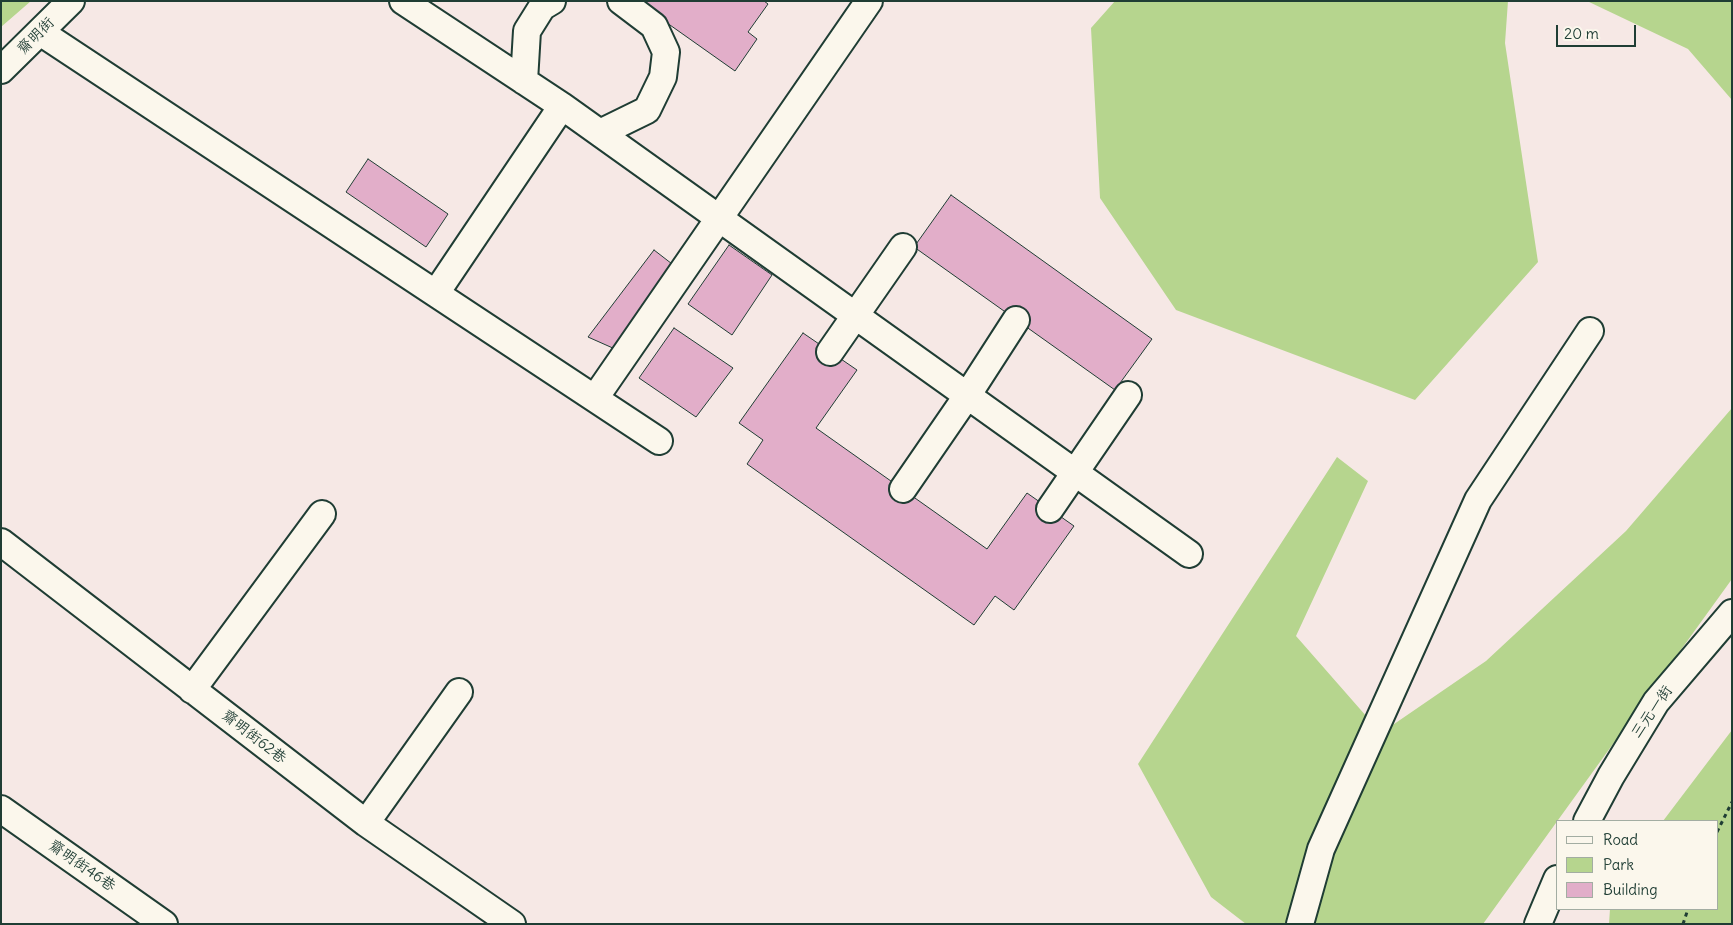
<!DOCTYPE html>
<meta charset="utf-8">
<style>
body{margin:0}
#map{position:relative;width:1733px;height:925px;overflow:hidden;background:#f6e8e5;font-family:Delius,sans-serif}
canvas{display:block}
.frame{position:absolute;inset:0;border:2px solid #1f3d34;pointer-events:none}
.legend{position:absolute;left:1556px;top:820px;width:162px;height:90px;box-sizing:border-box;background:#fbf7ec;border:1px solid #a3ada2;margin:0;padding:6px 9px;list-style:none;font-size:15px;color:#1f3d34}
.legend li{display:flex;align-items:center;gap:10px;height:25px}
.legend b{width:25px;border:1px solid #a3ada2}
.scale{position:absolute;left:1556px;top:25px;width:80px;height:22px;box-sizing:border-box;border:2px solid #1f3d34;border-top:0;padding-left:6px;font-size:15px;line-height:18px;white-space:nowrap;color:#1f3d34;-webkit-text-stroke:4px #fbf7ec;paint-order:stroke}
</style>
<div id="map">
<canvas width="1733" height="925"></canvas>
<div class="frame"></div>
<ul class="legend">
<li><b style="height:6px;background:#fbf7ec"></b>Road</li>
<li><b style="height:14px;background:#b6d58e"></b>Park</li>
<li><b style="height:14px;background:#e2aec9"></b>Building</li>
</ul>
<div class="scale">20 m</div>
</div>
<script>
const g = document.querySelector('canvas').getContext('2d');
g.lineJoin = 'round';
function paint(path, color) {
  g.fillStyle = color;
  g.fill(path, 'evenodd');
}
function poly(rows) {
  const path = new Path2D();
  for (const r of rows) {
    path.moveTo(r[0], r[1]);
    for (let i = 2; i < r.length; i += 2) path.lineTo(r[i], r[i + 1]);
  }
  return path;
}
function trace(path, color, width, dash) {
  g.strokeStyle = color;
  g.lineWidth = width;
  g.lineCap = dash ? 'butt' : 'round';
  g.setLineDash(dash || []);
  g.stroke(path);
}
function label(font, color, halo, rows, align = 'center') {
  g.font = font + ' Delius,"LXGW WenKai TC",sans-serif';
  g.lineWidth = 4;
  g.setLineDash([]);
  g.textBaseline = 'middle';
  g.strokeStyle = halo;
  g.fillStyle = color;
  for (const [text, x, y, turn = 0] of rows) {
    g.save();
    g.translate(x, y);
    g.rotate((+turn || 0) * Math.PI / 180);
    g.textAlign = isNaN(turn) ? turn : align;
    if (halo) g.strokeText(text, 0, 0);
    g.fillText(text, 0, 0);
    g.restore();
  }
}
const green = poly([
 [1,1,31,1,1,27],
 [1115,1,1508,1,1505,43,1538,262,1415,400,1176,310,1100,198,1091,28],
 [1587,1,1732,1,1732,100,1688,49],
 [1732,408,1732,579,1483,924,1246,924,1211,897,1138,764,1337,457,1368,481,1296,636,1381,733,1486,661,1626,531],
 [1732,730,1732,924,1609,924,1610,909,1717,909,1717,821,1663,821]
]);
const building = poly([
 [636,1,764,1,768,4,748,32,757,39,735,71,636,1],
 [368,159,448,214,426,247,346,192,368,159],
 [951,195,1152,339,1115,390,914,247,951,195],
 [729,245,772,275,732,335,688,304,729,245],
 [654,250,676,267,615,349,588,337,654,250],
 [674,328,733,368,696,417,639,378,674,328],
 [803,333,857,370,816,428,987,549,1027,493,1074,526,1014,610,995,596,974,625,747,464,763,440,739,423,803,333]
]);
const path = poly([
 [1717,832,1732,802],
 [1683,924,1688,909]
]);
const minor = poly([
 [403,1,562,106],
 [40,32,659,441],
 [1,70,71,1],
 [524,81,527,31,542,7,552,1],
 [600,133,647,110,663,77,666,52,654,26,621,1],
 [436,293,562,106,1189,554],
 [830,352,903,247],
 [595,398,869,1],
 [903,489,967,396,1016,320],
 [1050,509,1128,395],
 [1,542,366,823,512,924],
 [192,690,322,514],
 [1,809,164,924],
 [1587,821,1611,776,1656,702,1732,613],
 [366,823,459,692],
 [1300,924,1321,849,1478,500,1590,331],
 [1538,924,1557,879]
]);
const streetNames = [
 ["齋明街",36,36,-45],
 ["三元一街",1652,712,-55],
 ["齋明街62巷",254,737,38],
 ["齋明街46巷",82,866,35]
];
paint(green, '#b6d58e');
paint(building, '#e2aec9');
trace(building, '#1f3d34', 1);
trace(minor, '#1f3d34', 30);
trace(path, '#1f3d34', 3, [4, 4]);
trace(minor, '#fbf7ec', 26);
label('15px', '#1f3d34', '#fbf7ec', streetNames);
</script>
